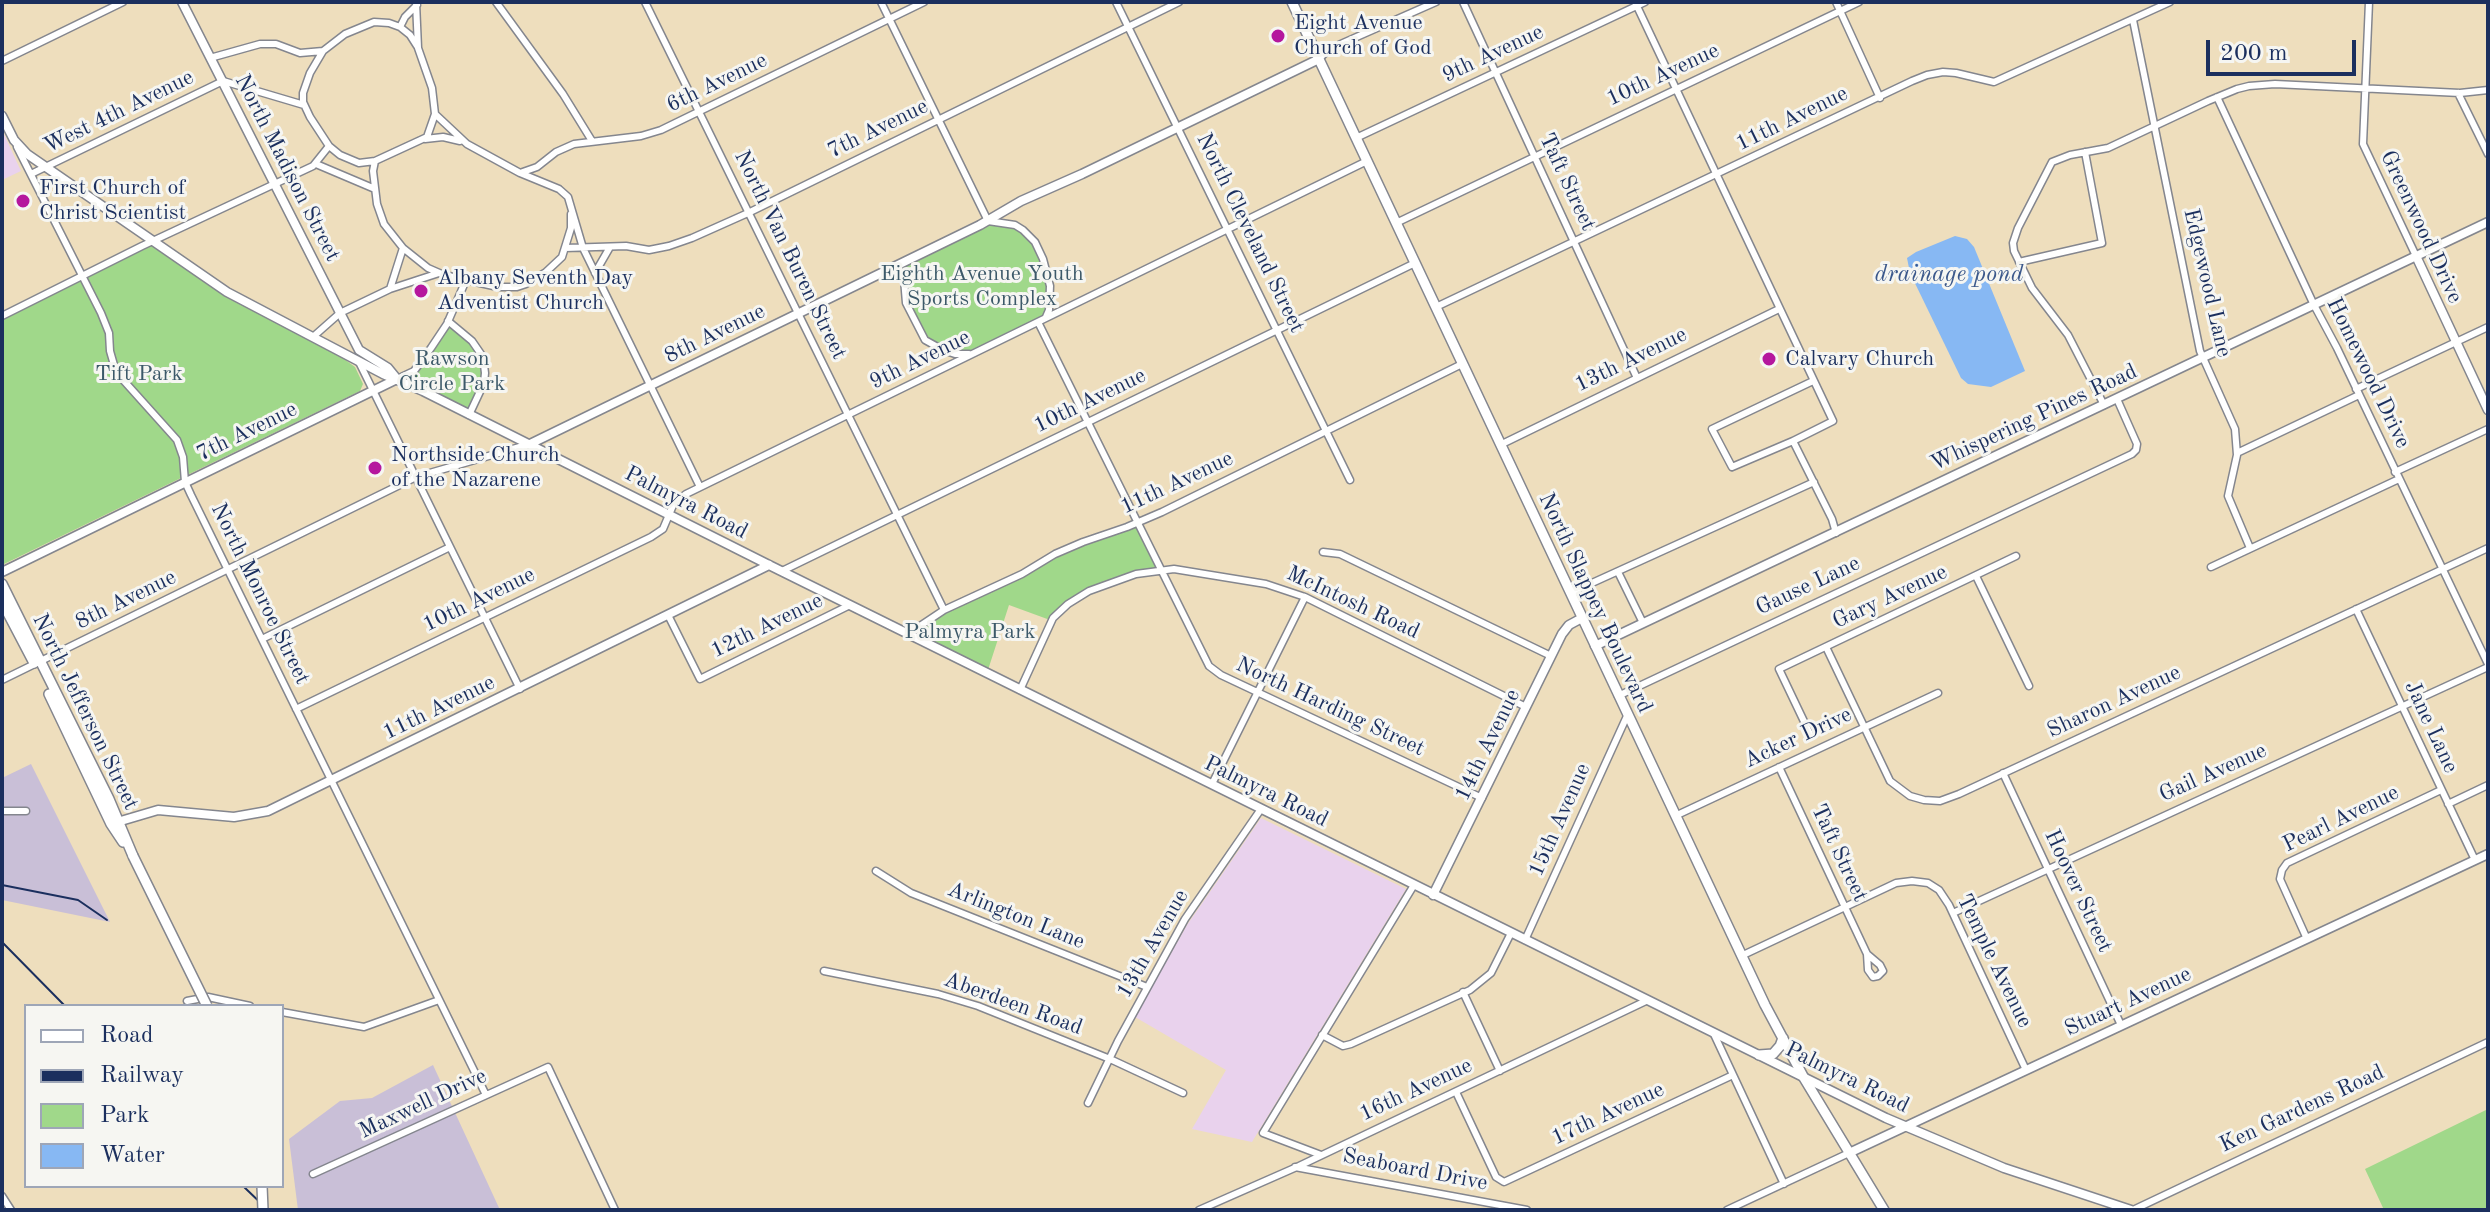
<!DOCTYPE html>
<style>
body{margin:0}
#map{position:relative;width:2490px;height:1212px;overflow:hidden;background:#eedebd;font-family:"Old Standard TT",serif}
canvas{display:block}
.frame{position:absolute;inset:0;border:4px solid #1b2f5e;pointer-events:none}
.legend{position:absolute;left:24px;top:1004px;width:260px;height:184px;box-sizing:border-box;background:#f6f6f2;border:2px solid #9ea6b7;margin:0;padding:10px 14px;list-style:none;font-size:24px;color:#1b2f5e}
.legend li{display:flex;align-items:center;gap:16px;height:40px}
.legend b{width:40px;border:2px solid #9ea6b7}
.scale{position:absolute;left:2206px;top:40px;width:150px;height:36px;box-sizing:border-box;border:4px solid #1b2f5e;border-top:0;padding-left:10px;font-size:24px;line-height:28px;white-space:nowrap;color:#1b2f5e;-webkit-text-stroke:6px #f6f6f2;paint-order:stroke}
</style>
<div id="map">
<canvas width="2490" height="1212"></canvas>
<div class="frame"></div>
<ul class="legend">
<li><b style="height:10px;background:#fff"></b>Road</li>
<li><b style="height:10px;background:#1b2f5e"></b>Railway</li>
<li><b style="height:22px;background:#a0d88a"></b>Park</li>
<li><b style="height:22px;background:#87b8f3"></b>Water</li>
</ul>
<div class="scale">200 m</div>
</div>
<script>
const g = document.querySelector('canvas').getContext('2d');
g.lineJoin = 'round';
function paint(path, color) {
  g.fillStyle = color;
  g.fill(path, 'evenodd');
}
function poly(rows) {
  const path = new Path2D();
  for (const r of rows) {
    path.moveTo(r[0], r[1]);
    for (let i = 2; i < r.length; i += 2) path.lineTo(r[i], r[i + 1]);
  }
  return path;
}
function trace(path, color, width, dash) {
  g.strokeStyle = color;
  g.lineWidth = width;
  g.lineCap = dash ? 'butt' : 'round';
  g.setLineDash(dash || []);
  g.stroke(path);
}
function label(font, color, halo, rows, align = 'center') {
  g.font = font + ' "Old Standard TT",serif';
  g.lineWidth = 6;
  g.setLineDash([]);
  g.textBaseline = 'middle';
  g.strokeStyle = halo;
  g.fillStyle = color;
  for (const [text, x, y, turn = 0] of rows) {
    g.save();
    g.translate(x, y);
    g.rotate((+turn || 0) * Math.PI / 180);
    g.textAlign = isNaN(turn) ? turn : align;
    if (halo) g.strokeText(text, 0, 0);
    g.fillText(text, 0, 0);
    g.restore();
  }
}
const built = poly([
 [2,130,21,171,2,180],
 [1261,818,1406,889,1252,1142,1192,1129,1226,1070,1135,1017,1187,925]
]);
const industrial = poly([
 [31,764,110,922,2,900,2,778],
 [433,1065,500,1210,298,1210,289,1139,340,1101,372,1098]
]);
const green = poly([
 [988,221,1014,226,1035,242,1049,286,1046,317,972,354,955,354,930,343,906,303,898,265],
 [153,242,227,293,314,337,355,367,363,384,360,391,2,565,2,316],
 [448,322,472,342,482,360,483,382,469,415,398,380,412,373],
 [1136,524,1159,568,1090,590,1050,620,1009,605,987,673,909,635,924,624,1056,555],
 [2488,1109,2488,1210,2384,1210,2365,1169]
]);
const water = poly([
 [1955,236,1967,239,1974,247,2025,371,1991,387,1968,384,1961,378,1910,273,1907,258,1916,252]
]);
const street = poly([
 [416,2,418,48,432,88,435,114,467,144,520,173,559,189,568,197,583,248,700,487],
 [496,2,563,94,592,141],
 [645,2,944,610],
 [881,2,988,221,1015,225,1023,230,1035,242,1043,259,1050,286,1049,310,1046,317],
 [1116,2,1350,480],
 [1463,2,1637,378],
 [1635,2,1833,421,1793,441,1732,467,1712,429,1813,381],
 [1836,2,1880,98],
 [2369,2,2363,144,2416,256],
 [2133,20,2200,351,2235,429,2237,455,2228,496,2250,548],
 [400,27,405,17,417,5],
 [323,51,310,73,303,93,303,102,310,117,329,146,340,155,359,163,375,161],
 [210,58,260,44,276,44,300,53,323,51,345,34,374,22,389,23,400,27,410,35,417,46],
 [1319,59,1328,50,1343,43,1436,2],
 [2,61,123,2],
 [2458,93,2488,154],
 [2217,97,2314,305,2337,348,2488,664],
 [435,114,427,137,375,161,373,171,377,204,384,224,403,248,428,268,444,275,498,287,517,287,526,284,546,272,562,257,571,228,571,214],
 [1356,138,1645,2],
 [425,139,443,137,460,141],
 [17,147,101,313,109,333,110,351,116,372,177,440,183,457,185,482,191,495,486,1095],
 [316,164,375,189],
 [520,173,537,167,556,152,574,144,641,136,661,130,924,2],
 [31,174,223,81,304,105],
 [1396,223,1859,2],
 [565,248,626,246,649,250,669,246,692,238,748,213,1179,2],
 [2019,262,2102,243,2085,152],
 [897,265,904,279,906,303,925,340,943,350,955,354,969,354],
 [595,273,610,247],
 [390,289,439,273],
 [1436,307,1912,81,1927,75,1943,72,1956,73,1994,82,2170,2],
 [2,316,142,246,313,166,329,146],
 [448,321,472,341,483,357,485,373,484,383,469,415],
 [1038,322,1209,666,1221,675,1482,798],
 [314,336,340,313,390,289,403,248],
 [359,362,520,689],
 [397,379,414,371,431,348,447,324,466,280],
 [2356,389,2488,327],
 [2104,405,2068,335,2032,288,2014,251,2013,243,2018,228,2052,162,2070,155,2108,148,2208,101,2237,89,2249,86,2275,84,2460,93,2488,90],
 [1793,441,1832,519,1836,533],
 [1500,445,1779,309],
 [2237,453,2359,395],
 [2395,472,2488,429],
 [1323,552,1340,554,1551,656],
 [2211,567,2399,479],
 [782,571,1415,263],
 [1618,572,1643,623],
 [1976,576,2029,686],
 [1570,593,1814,482],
 [2356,609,2475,860],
 [668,615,700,679,850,605],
 [908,634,944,610,1022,574,1055,554,1083,542,1127,527,1162,512,1462,364],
 [262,639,450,547],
 [1826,647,1890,781,1910,796,1924,800,1940,801,1959,794,2488,548],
 [2,680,416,477,530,444],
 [1020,690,1053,618,1068,604,1089,591,1136,574,1174,569,1266,584,1305,597,1526,707],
 [1618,696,2132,454,2136,450,2137,444,2117,399],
 [296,709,651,537,663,529,674,503,686,494,1367,161],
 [1810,734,1779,669,2016,556],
 [1779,767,1867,954,1868,970,1873,977,1878,976,1883,971,1880,965,1867,954],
 [2003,773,2121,1025],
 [1212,784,1305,597],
 [2448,804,2488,785],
 [2,811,26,811],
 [1675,816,1938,693],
 [876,871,911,893,1147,987],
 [1953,913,2488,667],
 [2307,939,2280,879,2282,870,2287,863,2441,790],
 [1525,940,1627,716],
 [1741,956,1896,883,1912,881,1928,883,1939,890,1949,905,2026,1070],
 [824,971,938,994,978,1006,1110,1059,1183,1093],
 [1463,992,1500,1071],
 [187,1001,208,997,250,1006],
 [282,1012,364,1027,439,1000],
 [1713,1032,1784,1184],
 [1322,1035,1343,1046,1351,1044,1470,990,1491,973,1511,933],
 [1456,1092,1496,1177,1504,1182,1733,1075],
 [1088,1103,1118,1041,1185,919,1261,809],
 [1321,1155,1263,1133,1414,885],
 [1295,1167,1527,1210],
 [313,1174,548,1067,615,1210],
 [2,1196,11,1210],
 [1199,1210,1299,1166,1648,1000],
 [1727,1210,1849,1153],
 [2133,1210,2488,1042]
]);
const secondary = poly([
 [182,2,359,350,388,368,397,379],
 [2,116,14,140,27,154,227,292,383,374,423,391,769,565,1886,1118,2004,1168,2131,1210],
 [2416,256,2488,410],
 [530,444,980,225,1021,201,1082,174,1319,59],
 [2,572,397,379],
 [1595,646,2488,222],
 [114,823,158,810,234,817,268,811,769,565],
 [1433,895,1562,634,1569,625,1582,618],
 [1849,1153,2488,854]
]);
const primary = poly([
 [1292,2,1765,1005,1804,1078,1884,1210],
 [2,584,109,799,133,856],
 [2,602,34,663],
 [49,694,111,824,123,842],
 [1759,1055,1773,1054,1780,1046,1783,1038]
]);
const rail = poly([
 [2,885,78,900,107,920],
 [2,942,65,1006],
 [243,1186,268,1210]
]);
const primaryBridge = poly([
 [133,856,207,1006],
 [262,1186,263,1210]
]);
const markers = [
 [1278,36,8,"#b5179e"],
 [23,201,8,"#b5179e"],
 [421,291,8,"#b5179e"],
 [1769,359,8,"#b5179e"],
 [375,468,8,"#b5179e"]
];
const poiNames = [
 ["Eight Avenue",1294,23],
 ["Church of God",1294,48],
 ["First Church of",39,188],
 ["Christ Scientist",39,213],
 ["Albany Seventh Day",437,278],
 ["Adventist Church",437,303],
 ["Calvary Church",1785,359],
 ["Northside Church",391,455],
 ["of the Nazarene",391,480]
];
const streetNames = [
 ["9th Avenue",1493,54,-25],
 ["10th Avenue",1663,75,-25],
 ["6th Avenue",717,83,-26],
 ["West 4th Avenue",119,112,-26],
 ["11th Avenue",1792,119,-26],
 ["7th Avenue",878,129,-26],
 ["North Madison Street",287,168,63],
 ["Taft Street",1567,182,65],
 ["Greenwood Drive",2421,227,65],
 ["North Cleveland Street",1250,233,64],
 ["North Van Buren Street",790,255,64],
 ["Edgewood Lane",2207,283,77],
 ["8th Avenue",715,334,-26],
 ["9th Avenue",920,360,-26],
 ["13th Avenue",1631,360,-26],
 ["Homewood Drive",2368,373,64],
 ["10th Avenue",1090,401,-26],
 ["Whispering Pines Road",2034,418,-25],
 ["7th Avenue",247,432,-26],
 ["11th Avenue",1177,483,-25],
 ["Palmyra Road",686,503,27],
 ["Gause Lane",1808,586,-25],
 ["North Monroe Street",260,594,64],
 ["Gary Avenue",1890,597,-25],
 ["8th Avenue",126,600,-26],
 ["10th Avenue",479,600,-26],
 ["McIntosh Road",1353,603,25],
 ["North Slappey Boulevard",1595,603,65],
 ["12th Avenue",767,626,-26],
 ["Sharon Avenue",2114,702,-25],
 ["North Harding Street",1330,707,25],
 ["11th Avenue",439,708,-26],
 ["North Jefferson Street",85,712,64],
 ["Jane Lane",2431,727,65],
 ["Acker Drive",1798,738,-25],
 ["14th Avenue",1488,745,-64],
 ["Gail Avenue",2213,773,-24],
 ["Palmyra Road",1266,792,26],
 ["Pearl Avenue",2341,819,-26],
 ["15th Avenue",1560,820,-66],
 ["Taft Street",1839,853,65],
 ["Hoover Street",2078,891,65],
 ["Arlington Lane",1016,916,22],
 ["13th Avenue",1153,944,-60],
 ["Temple Avenue",1994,961,64],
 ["Stuart Avenue",2128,1002,-25],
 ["Aberdeen Road",1013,1004,20],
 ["Palmyra Road",1847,1078,26],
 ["16th Avenue",1416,1090,-25],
 ["Maxwell Drive",423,1104,-25],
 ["Ken Gardens Road",2302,1109,-25],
 ["17th Avenue",1608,1114,-25],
 ["Seaboard Drive",1415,1170,11]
];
const parkNames = [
 ["Eighth Avenue Youth",982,274],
 ["Sports Complex",982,299],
 ["Rawson",452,359],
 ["Circle Park",452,384],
 ["Tift Park",139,374],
 ["Palmyra Park",970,632]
];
const waterNames = [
 ["drainage pond",1949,275]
];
paint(built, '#e9d2ed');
paint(industrial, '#c9bfd7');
paint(green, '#a0d88a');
paint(water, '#87b8f3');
trace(street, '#84868e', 9);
trace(secondary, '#84868e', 11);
trace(primary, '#84868e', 12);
trace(street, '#fff', 6);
trace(secondary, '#fff', 8);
trace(primary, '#fff', 9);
trace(rail, '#1b2f5e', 2);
trace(primaryBridge, '#84868e', 12, []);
trace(primaryBridge, '#fff', 9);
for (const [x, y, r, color] of markers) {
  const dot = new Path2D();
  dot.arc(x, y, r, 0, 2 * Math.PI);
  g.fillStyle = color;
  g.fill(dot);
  trace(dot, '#f6f6f2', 3);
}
label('22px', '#1b2f5e', '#f6f6f2', poiNames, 'left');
label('22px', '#1b2f5e', '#f6f6f2', streetNames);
label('22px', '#3c5969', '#f6f6f2', parkNames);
label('italic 24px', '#3b588b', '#f6f6f2', waterNames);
</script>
